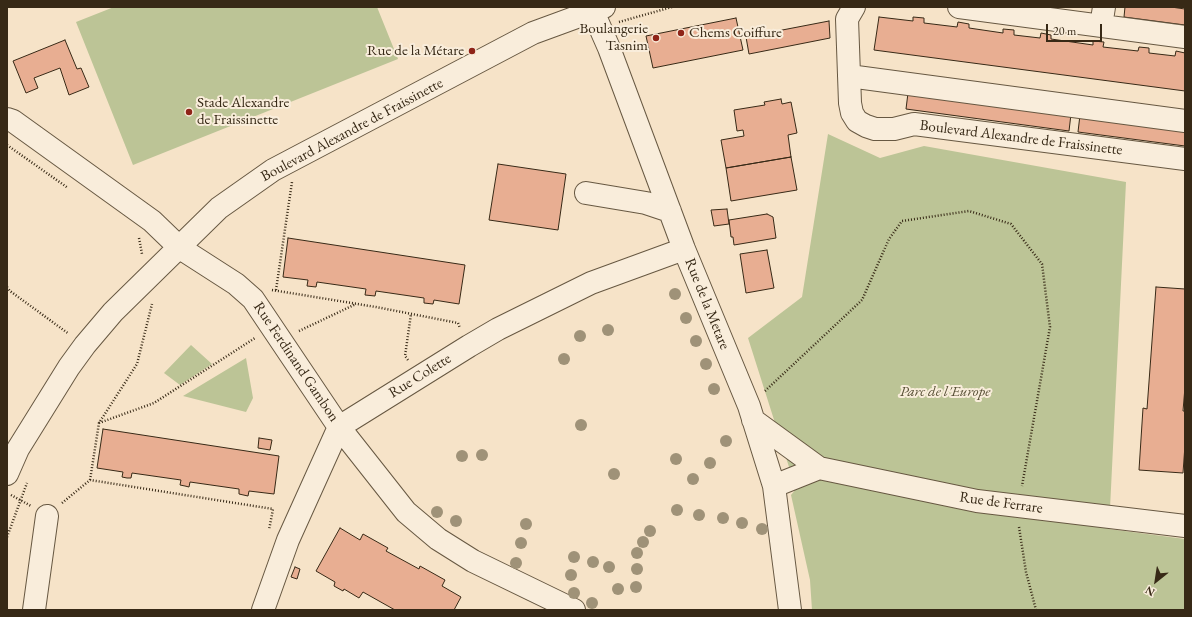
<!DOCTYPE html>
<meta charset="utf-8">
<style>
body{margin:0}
#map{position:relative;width:1192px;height:617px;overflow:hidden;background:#f6e3c8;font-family:"EB Garamond",serif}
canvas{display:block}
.frame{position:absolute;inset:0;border:8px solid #372916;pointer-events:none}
.north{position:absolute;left:1136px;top:561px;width:40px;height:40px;-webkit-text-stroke:3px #f9eddb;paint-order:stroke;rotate:210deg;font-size:11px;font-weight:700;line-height:16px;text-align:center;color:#372916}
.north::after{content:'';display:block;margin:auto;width:14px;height:18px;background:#372916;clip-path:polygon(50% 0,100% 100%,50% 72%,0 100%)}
.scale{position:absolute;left:1046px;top:24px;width:56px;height:18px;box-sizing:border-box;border:2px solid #372916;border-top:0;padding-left:5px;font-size:12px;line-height:14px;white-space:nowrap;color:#372916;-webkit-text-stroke:3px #f9eddb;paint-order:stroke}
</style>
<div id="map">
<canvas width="1192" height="617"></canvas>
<div class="frame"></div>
<div class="north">N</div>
<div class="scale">20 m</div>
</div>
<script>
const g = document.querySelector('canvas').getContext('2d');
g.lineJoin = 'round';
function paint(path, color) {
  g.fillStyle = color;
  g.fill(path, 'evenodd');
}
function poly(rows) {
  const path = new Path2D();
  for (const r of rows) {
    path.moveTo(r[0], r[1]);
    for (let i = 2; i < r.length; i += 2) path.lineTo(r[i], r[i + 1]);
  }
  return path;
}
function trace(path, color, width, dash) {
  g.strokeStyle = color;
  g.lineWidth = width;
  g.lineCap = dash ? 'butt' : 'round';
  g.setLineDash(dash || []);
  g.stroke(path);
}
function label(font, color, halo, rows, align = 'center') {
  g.font = font + ' "EB Garamond",serif';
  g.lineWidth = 4;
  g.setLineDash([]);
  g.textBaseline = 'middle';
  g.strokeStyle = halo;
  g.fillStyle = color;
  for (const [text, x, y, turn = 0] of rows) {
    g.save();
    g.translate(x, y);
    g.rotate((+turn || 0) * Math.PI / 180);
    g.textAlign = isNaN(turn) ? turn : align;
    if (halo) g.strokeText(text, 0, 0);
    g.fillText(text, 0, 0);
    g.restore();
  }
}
const green = poly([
 [114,7,377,7,398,59,133,165,76,22],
 [828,134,880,158,924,146,1126,182,1109,529,1185,539,1185,610,812,610,810,580,791,495,796,489,748,338,802,297],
 [191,345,212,364,180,385,164,373],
 [246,358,253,398,246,412,183,396]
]);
const building = poly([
 [1125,7,1171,7,1185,9,1185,25,1124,17,1125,7],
 [879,17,913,21,913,17,924,18,924,23,957,27,958,22,969,24,969,28,1003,33,1003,29,1014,30,1014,35,1040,38,1041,33,1051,35,1051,39,1093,45,1093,41,1104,42,1103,47,1138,51,1139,47,1149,48,1149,53,1175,56,1176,51,1185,53,1185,91,874,50,879,17],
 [736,18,743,50,653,68,646,36,736,18],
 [829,21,830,38,749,54,746,37,829,21],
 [65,40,77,69,81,68,89,87,69,95,60,68,34,78,38,88,26,93,13,61,65,40],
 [908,93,1071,114,1069,131,906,109,908,93],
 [781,99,782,104,791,102,797,133,788,135,791,157,726,168,721,140,744,136,743,130,737,131,734,110,765,105,764,102,781,99],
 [1080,115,1185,129,1185,146,1078,132,1080,115],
 [791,157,797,190,731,201,726,168,791,157],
 [498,164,566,174,558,230,489,220,498,164],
 [727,209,729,224,714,226,711,210,727,209],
 [767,214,773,217,776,238,734,245,733,237,731,237,729,220,767,214],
 [288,238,465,265,459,304,434,300,433,304,424,303,424,298,376,291,375,296,365,295,366,289,317,282,316,287,307,286,308,280,283,277,288,238],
 [767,250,774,288,746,293,740,254,767,250],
 [1156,287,1185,289,1185,387,1183,411,1185,411,1185,445,1183,473,1139,470,1143,408,1147,409,1156,287],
 [103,429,279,456,274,494,249,491,248,496,239,494,239,489,190,482,189,487,185,486,180,485,181,480,132,473,131,478,127,478,122,477,123,472,97,468,103,429],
 [259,438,272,440,270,450,258,448,259,438],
 [340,528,360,540,363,534,388,548,386,551,419,569,420,566,445,580,442,586,461,597,454,610,395,610,363,592,359,598,344,589,343,591,334,586,335,582,316,571,340,528],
 [295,567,300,569,297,579,291,577,295,567]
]);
const path = poly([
 [619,22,672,7],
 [7,145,68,188],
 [139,238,142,254],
 [7,287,10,291,69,334],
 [272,290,376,307,458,323,460,328],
 [276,290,292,182],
 [299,331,356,304],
 [408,360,405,356,411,314],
 [765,391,862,300,889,239,902,221,969,211,1011,224,1042,264,1050,327,1022,486],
 [99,423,154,403,255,338],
 [90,480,99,423,137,364,152,304],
 [11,495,31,506],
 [62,503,90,480,273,509,269,530],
 [1019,527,1026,572,1036,610],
 [7,537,27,483]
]);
const minor = poly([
 [591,7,609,48,684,249,749,406,774,486,790,610],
 [854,7,847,19,850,103,852,113,857,121,866,126,875,129,894,129,914,124,1185,159],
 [959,7,1185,37],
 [1101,26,1104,7],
 [849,76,1185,121],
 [7,119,13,121,152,221,180,248,236,284,253,299,339,427,406,512,438,539,473,561,574,610],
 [586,193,646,203,670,211],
 [753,420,819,468,977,501,1185,526],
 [7,474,18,449,69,367,85,345,113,312,219,208,273,170,533,33,604,7],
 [774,486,819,468],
 [34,610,47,516],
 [263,610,288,540,339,427,469,346,498,329,591,283,684,249]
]);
const trees = [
 [675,294],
 [686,318],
 [608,330],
 [580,336],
 [696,341],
 [564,359],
 [706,364],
 [714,389],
 [581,425],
 [726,441],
 [482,455],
 [462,456],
 [676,459],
 [710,463],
 [614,474],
 [693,479],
 [677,510],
 [437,512],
 [699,515],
 [723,518],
 [456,521],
 [742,523],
 [526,524],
 [762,529],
 [650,531],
 [643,542],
 [521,543],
 [637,553],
 [574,557],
 [593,562],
 [516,563],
 [609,567],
 [637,569],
 [571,575],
 [636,587],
 [618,589],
 [574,593],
 [592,603]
];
const markers = [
 [681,33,4,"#8f2418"],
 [656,38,4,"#8f2418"],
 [472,51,4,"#8f2418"],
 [189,112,4,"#8f2418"]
];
const poiNames = [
 ["Boulangerie",648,29],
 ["Tasnim",648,46],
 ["Chems Coiffure",689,33,"left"],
 ["Rue de la Métare",464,51],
 ["Stade Alexandre",197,103,"left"],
 ["de Fraissinette",197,120,"left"]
];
const streetNames = [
 ["Boulevard Alexandre de Fraissinette",352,130,-28],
 ["Boulevard Alexandre de Fraissinette",1021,138,7],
 ["Rue de la Metare",707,304,68],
 ["Rue Ferdinand Gambon",296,362,56],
 ["Rue Colette",420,376,-32],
 ["Rue de Ferrare",1001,503,8]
];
const parkNames = [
 ["Parc de l'Europe",945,392]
];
paint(green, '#bcc496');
paint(building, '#e8ae92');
trace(building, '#372916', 1);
trace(minor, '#675842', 24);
trace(path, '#372916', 2.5, [1, 2]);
trace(minor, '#f9eddb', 22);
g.fillStyle = '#9f9278';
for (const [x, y] of trees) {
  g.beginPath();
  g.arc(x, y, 6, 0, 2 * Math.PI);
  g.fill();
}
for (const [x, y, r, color] of markers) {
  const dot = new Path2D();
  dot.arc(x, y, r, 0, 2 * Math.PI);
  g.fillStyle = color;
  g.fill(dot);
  trace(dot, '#f9eddb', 1.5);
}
label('15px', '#372916', '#f9eddb', poiNames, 'right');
label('15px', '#372916', '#f9eddb', streetNames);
label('italic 15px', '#585036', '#f9eddb', parkNames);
</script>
